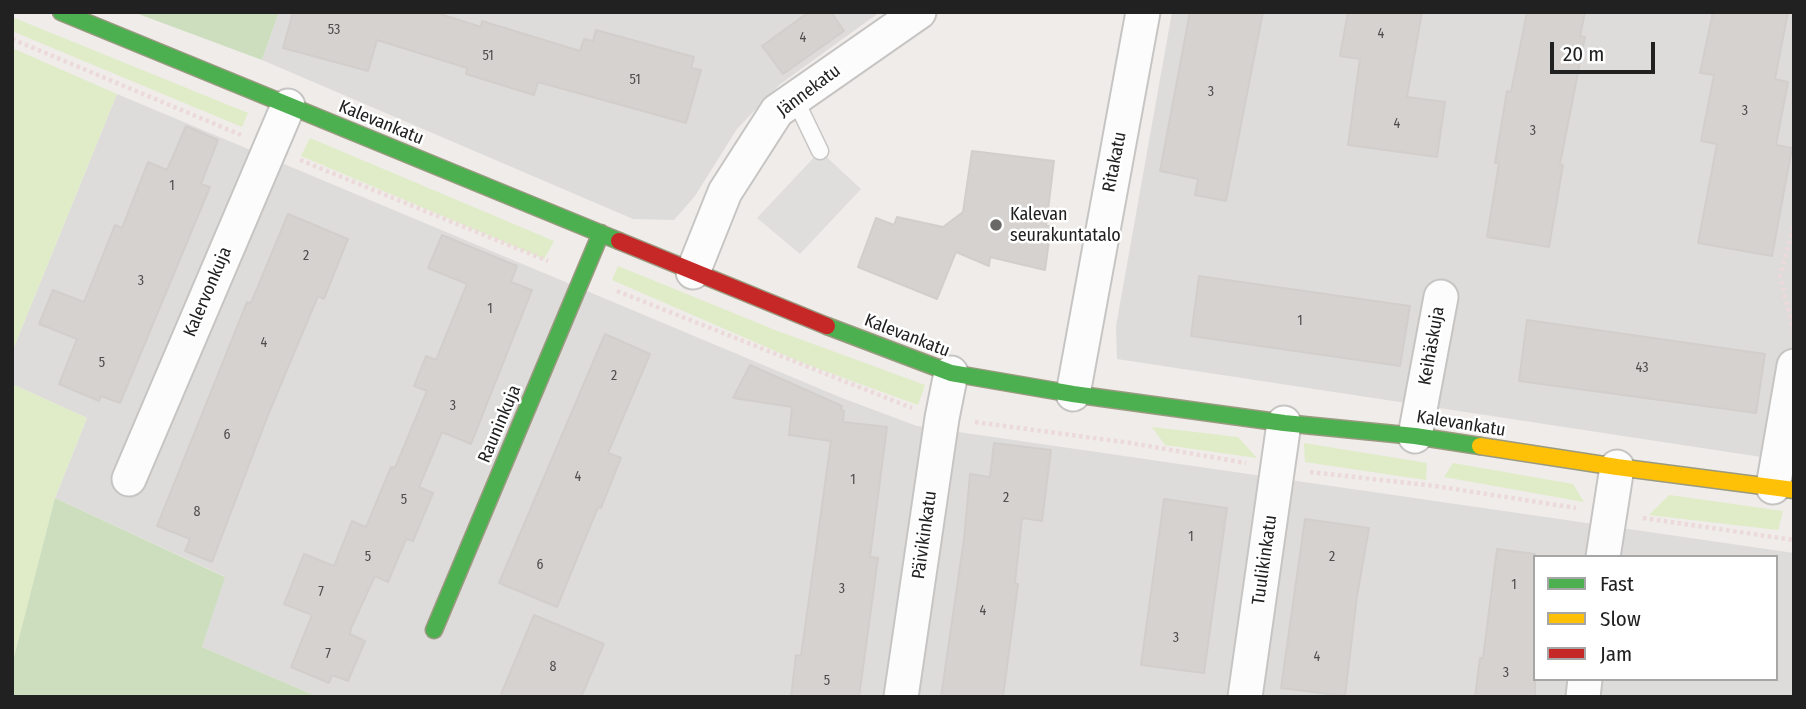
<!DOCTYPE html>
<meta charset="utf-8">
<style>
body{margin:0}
#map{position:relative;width:1806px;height:709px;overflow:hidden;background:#efece9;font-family:"Fira Sans Condensed",sans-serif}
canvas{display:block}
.frame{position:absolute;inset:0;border:14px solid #212121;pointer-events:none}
.legend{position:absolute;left:1533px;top:555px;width:245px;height:126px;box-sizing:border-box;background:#fff;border:2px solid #a6a6a6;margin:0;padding:9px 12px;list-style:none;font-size:21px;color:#212121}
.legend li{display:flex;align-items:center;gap:14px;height:35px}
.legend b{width:35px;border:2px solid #a6a6a6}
.scale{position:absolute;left:1550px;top:42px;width:105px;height:32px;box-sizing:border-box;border:4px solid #212121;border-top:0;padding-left:9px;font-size:21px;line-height:24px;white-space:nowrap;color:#212121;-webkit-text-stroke:5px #fff;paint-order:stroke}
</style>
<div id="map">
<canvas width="1806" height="709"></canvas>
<div class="frame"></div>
<ul class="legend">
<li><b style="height:9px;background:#4caf50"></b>Fast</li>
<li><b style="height:9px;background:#ffc107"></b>Slow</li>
<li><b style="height:9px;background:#c62828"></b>Jam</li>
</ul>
<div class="scale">20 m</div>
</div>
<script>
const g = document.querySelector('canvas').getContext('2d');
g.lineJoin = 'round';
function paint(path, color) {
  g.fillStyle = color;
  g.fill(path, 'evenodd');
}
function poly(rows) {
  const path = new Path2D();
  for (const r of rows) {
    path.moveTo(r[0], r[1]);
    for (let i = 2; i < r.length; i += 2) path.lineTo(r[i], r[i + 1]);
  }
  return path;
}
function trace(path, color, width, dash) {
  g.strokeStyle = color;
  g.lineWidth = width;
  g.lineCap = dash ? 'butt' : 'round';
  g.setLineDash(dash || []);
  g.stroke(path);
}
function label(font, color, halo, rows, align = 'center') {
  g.font = font + ' "Fira Sans Condensed",sans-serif';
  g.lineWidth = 5;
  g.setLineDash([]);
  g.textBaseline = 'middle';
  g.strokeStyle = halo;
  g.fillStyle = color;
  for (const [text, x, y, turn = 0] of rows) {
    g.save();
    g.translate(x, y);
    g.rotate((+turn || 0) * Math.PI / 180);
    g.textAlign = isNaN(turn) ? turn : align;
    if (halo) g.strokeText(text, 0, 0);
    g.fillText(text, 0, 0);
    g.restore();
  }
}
const residential = poly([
 [279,12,880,12,779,85,737,129,695,196,674,220,633,219,262,60],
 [1172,12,1794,12,1794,462,1117,359,1116,326],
 [117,94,842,398,917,426,1794,553,1794,697,318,697,202,647,224,576,55,498,87,418,12,384,12,352],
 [1535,557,1776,557,1776,679,1535,679]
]);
const grass = poly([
 [12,17,248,113,242,127,12,31],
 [12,48,117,94,12,352],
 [310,138,554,241,544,259,301,156],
 [618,266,775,330,925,385,918,405,803,363,612,280],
 [12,384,87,418,55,498,12,665],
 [1152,427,1238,437,1257,458,1165,445],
 [1304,443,1427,463,1426,480,1305,462],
 [1453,463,1573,484,1584,502,1444,477],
 [1669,495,1783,511,1778,530,1649,515]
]);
const forest = poly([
 [133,12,279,12,262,60],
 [55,498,225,577,202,647,318,697,12,697,12,665]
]);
const parking = poly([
 [820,151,861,189,800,254,757,218]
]);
const building = poly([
 [293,12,434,12,481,27,482,21,580,51,584,39,593,41,596,30,694,57,691,68,701,70,686,123,538,82,534,95,466,74,467,68,377,40,368,71,283,48,293,12],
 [809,12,831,12,844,31,783,74,762,46,809,12],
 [1190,12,1263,12,1226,201,1195,195,1198,179,1160,171,1190,12],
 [1348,12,1422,12,1407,97,1445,102,1437,157,1348,145,1360,59,1340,56,1348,12],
 [1527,12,1585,12,1580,36,1585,37,1560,164,1563,165,1549,247,1487,237,1499,163,1495,163,1507,91,1511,92,1527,12],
 [1713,12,1788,12,1775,79,1788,82,1776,145,1792,148,1772,256,1698,243,1717,144,1701,141,1714,75,1700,73,1713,12],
 [186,126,218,140,201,184,210,187,120,403,101,396,99,401,59,384,77,339,39,324,53,290,84,302,115,225,122,228,148,162,167,170,186,126],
 [972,151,1054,161,1046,226,1051,226,1045,270,990,257,989,266,956,252,937,299,858,267,876,218,894,225,897,217,943,227,963,212,972,151],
 [288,214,348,239,324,299,318,296,268,415,212,562,185,551,190,539,157,526,247,302,251,303,288,214],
 [442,235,517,266,511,282,532,290,471,444,442,432,419,487,433,493,413,541,406,539,388,582,375,576,351,628,350,634,365,641,348,681,332,675,329,683,291,667,312,615,284,604,304,554,334,566,352,521,366,527,391,467,395,468,427,391,414,386,426,356,436,360,467,284,428,268,442,235],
 [1199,276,1410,306,1400,366,1191,336,1199,276],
 [1527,320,1765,354,1756,413,1519,381,1527,320],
 [605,334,650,354,608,453,621,458,601,508,598,507,557,607,499,583,605,334],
 [750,365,842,406,841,410,844,411,843,422,887,427,870,557,878,558,859,697,791,697,796,655,801,656,831,441,789,435,792,407,733,398,750,365],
 [994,443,1051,450,1042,521,1022,518,1015,583,1018,584,1003,697,941,697,964,539,970,474,990,477,994,443],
 [1164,499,1227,508,1204,673,1141,665,1164,499],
 [1305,519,1369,528,1357,596,1345,696,1281,688,1305,519],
 [1497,549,1535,554,1535,697,1475,697,1480,658,1483,658,1497,549],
 [534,615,604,644,581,697,500,697,534,615]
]);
const path = poly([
 [12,39,241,135],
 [300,160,548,261],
 [617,291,912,408],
 [1794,332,1780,277,1794,225],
 [975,422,1131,443,1246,463],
 [1310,472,1435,486,1576,508],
 [1643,518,1794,540]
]);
const lane = poly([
 [795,99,820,151]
]);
const street = poly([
 [693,272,725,192,777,111,919,12],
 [1073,394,1143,12],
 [1415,436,1441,297],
 [129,479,288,106],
 [1773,487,1794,366],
 [1603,557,1617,467],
 [901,697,942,418,951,373],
 [1245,697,1284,423],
 [1583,697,1585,679]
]);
const fast = poly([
 [61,12,619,241],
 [827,326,951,373,1073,394,1284,423,1415,436,1480,446],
 [434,630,601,233]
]);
const slow = poly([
 [1480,446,1617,467,1794,490]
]);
const jam = poly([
 [619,241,827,326]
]);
const markers = [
 [996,225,7,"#696867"]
];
const numberNames = [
 ["53",334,30],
 ["4",1381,34],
 ["4",803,38],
 ["51",488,56],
 ["51",635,80],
 ["3",1211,92],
 ["3",1745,111],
 ["4",1397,124],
 ["3",1533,131],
 ["1",172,186],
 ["2",306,256],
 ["3",141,281],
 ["1",490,309],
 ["1",1300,321],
 ["4",264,343],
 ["5",102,363],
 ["43",1642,368],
 ["2",614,376],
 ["3",453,406],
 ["6",227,435],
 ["4",578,477],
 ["1",853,480],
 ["2",1006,498],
 ["5",404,500],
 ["8",197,512],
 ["1",1191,537],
 ["5",368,557],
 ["2",1332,557],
 ["6",540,565],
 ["1",1514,585],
 ["3",842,589],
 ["7",321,592],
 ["4",983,611],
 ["3",1176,638],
 ["7",328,654],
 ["4",1317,657],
 ["8",553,667],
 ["3",1506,673],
 ["5",827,681]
];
const streetNames = [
 ["Jännekatu",809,91,-37],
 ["Kalevankatu",381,123,22],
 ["Ritakatu",1115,162,-79],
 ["Kalervonkuja",208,292,-67],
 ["Kalevankatu",907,336,21],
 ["Keihäskuja",1432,346,-80],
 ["Rauninkuja",500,424,-67],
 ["Kalevankatu",1461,424,9],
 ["Päivikinkatu",925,535,-82],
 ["Tuulikinkatu",1265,560,-82]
];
const poiNames = [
 ["Kalevan",1010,215],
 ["seurakuntatalo",1010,236]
];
paint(residential, '#dedcdb');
paint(grass, '#dfecc7');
paint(forest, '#cddebe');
paint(parking, '#dfdedd');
paint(building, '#d6d2d0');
trace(building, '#d2cecb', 2);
trace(lane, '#c6c5c4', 19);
trace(street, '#c6c5c4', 37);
trace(fast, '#9a9a80', 19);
trace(slow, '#9a9a80', 19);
trace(jam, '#9a9a80', 19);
trace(path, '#ecdada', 4.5, [3.5, 3.5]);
trace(lane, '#fdfcfc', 16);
trace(street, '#fdfcfc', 33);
trace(fast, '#4caf50', 16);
trace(slow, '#ffc107', 16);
trace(jam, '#c62828', 16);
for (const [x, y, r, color] of markers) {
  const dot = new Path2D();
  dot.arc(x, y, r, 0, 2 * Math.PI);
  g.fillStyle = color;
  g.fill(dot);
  trace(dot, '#fff', 2.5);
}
label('14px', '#4e4d4d', null, numberNames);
label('18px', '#212121', '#fff', streetNames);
label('18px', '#212121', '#fff', poiNames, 'left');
</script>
